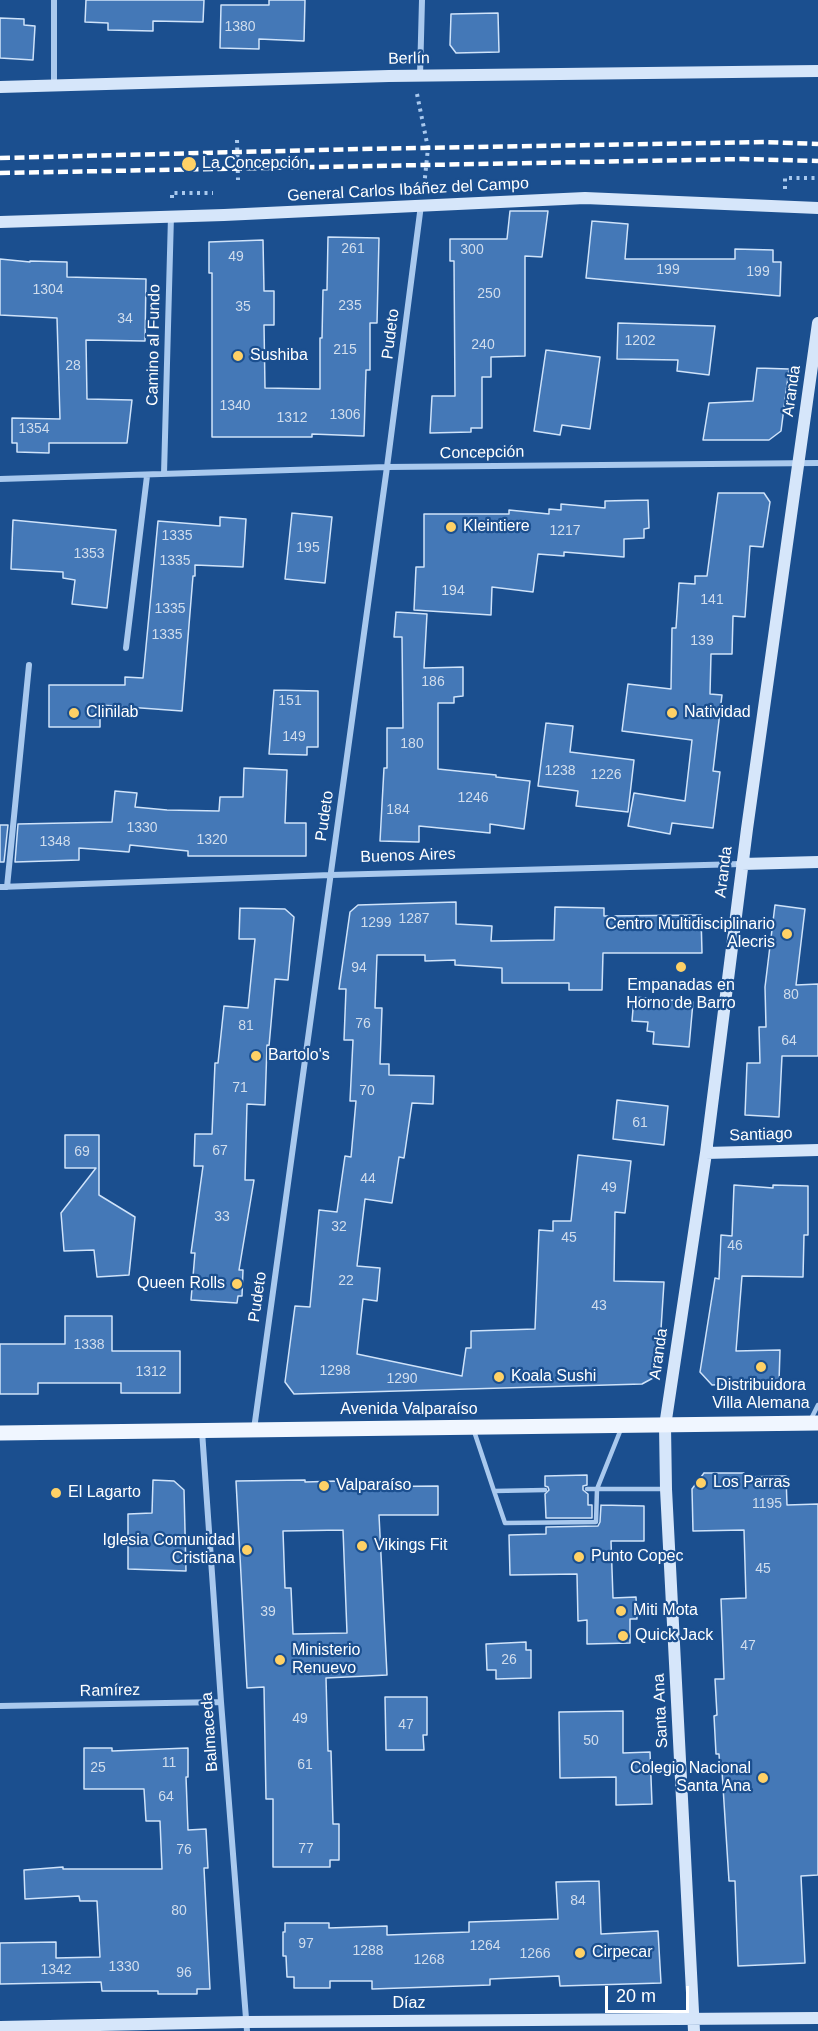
<!DOCTYPE html>
<meta charset="utf-8">
<style>
body{margin:0}
#map{position:relative;width:818px;height:2031px;overflow:hidden;background:#1b4f8f;font-family:Helvetica,sans-serif}
canvas{display:block}
.scale{position:absolute;left:605px;top:1986px;width:84px;height:27px;box-sizing:border-box;border:3px solid #fff;border-top:0;padding-left:8px;font-size:18px;line-height:21px;white-space:nowrap;color:#fff;-webkit-text-stroke:4px #1b4f8f;paint-order:stroke}
</style>
<div id="map">
<canvas width="818" height="2031"></canvas>
<div class="scale">20 m</div>
</div>
<script>
const g = document.querySelector('canvas').getContext('2d');
g.lineJoin = 'round';
function paint(path, color) {
  g.fillStyle = color;
  g.fill(path, 'evenodd');
}
function poly(rows) {
  const path = new Path2D();
  for (const r of rows) {
    path.moveTo(r[0], r[1]);
    for (let i = 2; i < r.length; i += 2) path.lineTo(r[i], r[i + 1]);
  }
  return path;
}
function trace(path, color, width, dash) {
  g.strokeStyle = color;
  g.lineWidth = width;
  g.lineCap = dash ? 'butt' : 'round';
  g.setLineDash(dash || []);
  g.stroke(path);
}
function label(font, color, halo, rows, align = 'center') {
  g.font = font + ' Helvetica,sans-serif';
  g.lineWidth = 4.5;
  g.setLineDash([]);
  g.textBaseline = 'middle';
  g.strokeStyle = halo;
  g.fillStyle = color;
  for (const [text, x, y, turn = 0] of rows) {
    g.save();
    g.translate(x, y);
    g.rotate((+turn || 0) * Math.PI / 180);
    g.textAlign = isNaN(turn) ? turn : align;
    if (halo) g.strokeText(text, 0, 0);
    g.fillText(text, 0, 0);
    g.restore();
  }
}
const building = poly([
 [86,0,204,0,203,22,153,21,153,31,108,30,108,23,85,22,86,0],
 [269,0,305,0,304,41,259,39,259,49,220,48,221,5,269,5,269,0],
 [498,13,499,52,456,53,450,45,451,14,498,13],
 [0,18,24,19,24,25,35,26,33,60,0,58,0,18],
 [510,211,548,211,542,257,525,256,525,356,491,357,491,377,482,377,482,428,471,428,471,432,430,433,432,396,455,396,454,261,450,261,450,239,507,239,510,211],
 [592,221,628,224,625,259,735,259,735,249,773,250,773,262,781,262,780,296,586,278,592,221],
 [328,237,379,238,377,323,370,323,370,370,366,370,364,436,312,434,312,437,212,437,212,273,209,273,209,242,263,240,264,291,274,291,274,325,264,325,265,388,320,389,320,338,322,338,323,290,327,290,328,237],
 [0,259,30,262,30,261,67,262,67,277,146,279,145,341,86,340,87,399,132,400,127,443,49,443,49,453,17,452,17,443,12,443,12,418,60,419,57,318,0,315,0,259],
 [618,323,715,326,709,375,677,371,678,360,617,359,618,323],
 [546,350,600,357,590,429,562,425,560,435,534,431,546,350],
 [757,368,789,369,781,431,769,440,703,440,709,403,753,401,757,368],
 [718,493,764,493,770,502,763,547,750,546,745,617,733,616,732,654,711,654,710,694,722,695,713,771,720,772,713,828,672,823,670,834,628,826,634,793,685,801,692,740,622,731,628,684,671,689,672,628,676,628,679,583,695,584,695,576,707,576,718,493],
 [648,500,649,528,644,529,644,538,624,539,624,557,564,552,564,556,538,554,533,592,492,587,491,615,414,610,416,567,424,567,424,514,509,514,509,510,549,514,549,509,561,510,561,504,605,508,605,501,648,500],
 [292,513,332,517,325,583,285,579,292,513],
 [220,517,246,519,243,567,195,565,195,576,193,576,182,711,100,705,100,727,49,727,49,685,125,685,125,677,143,678,158,521,220,526,220,517],
 [13,520,116,530,107,608,72,604,75,580,63,578,63,572,11,569,13,520],
 [396,612,427,614,424,668,463,667,463,696,454,697,454,703,438,703,438,769,496,775,496,777,530,781,524,829,490,824,490,833,419,826,419,842,380,841,384,768,387,768,387,728,403,728,402,637,394,637,396,612],
 [274,690,318,691,318,747,307,747,307,755,269,754,274,690],
 [546,723,573,726,570,752,634,760,628,812,576,806,578,791,538,786,546,723],
 [244,768,287,770,285,823,306,823,306,856,188,856,188,851,130,845,129,852,79,848,79,860,15,862,18,824,112,822,115,791,137,793,135,807,167,810,219,811,220,797,243,797,244,768],
 [0,825,8,825,4,862,0,862,0,825],
 [456,902,456,924,492,926,491,941,554,940,555,907,604,908,604,916,701,915,702,953,603,953,602,990,569,990,569,983,502,983,502,968,455,965,455,960,425,961,425,955,377,955,375,1008,382,1008,380,1064,389,1064,389,1075,434,1076,433,1104,412,1103,404,1158,399,1157,392,1203,365,1199,357,1266,380,1268,377,1301,363,1299,357,1354,462,1376,466,1348,471,1348,471,1331,535,1329,539,1230,553,1231,553,1221,571,1221,578,1155,631,1161,625,1213,615,1212,614,1281,664,1282,661,1329,653,1378,642,1384,294,1394,285,1382,295,1306,310,1307,319,1210,337,1212,345,1156,351,1157,356,1101,350,1101,353,1040,344,1040,346,989,339,989,350,912,358,905,456,902],
 [775,905,805,909,796,985,818,984,818,1056,782,1056,779,1117,745,1115,747,1063,760,1063,759,1027,766,1027,765,987,775,905],
 [240,908,285,909,294,917,288,980,275,979,269,1046,267,1045,265,1105,247,1104,245,1180,254,1180,239,1270,243,1270,242,1296,238,1296,237,1303,191,1300,195,1253,191,1253,203,1166,194,1166,195,1134,212,1134,215,1063,218,1063,224,1006,248,1008,255,939,239,939,240,908],
 [634,997,693,1002,689,1047,653,1044,654,1032,647,1031,648,1022,632,1021,634,997],
 [617,1100,668,1106,664,1145,613,1139,617,1100],
 [65,1135,99,1135,99,1195,135,1217,129,1275,97,1277,94,1250,64,1251,61,1213,96,1168,65,1168,65,1135],
 [734,1185,773,1188,773,1185,808,1186,808,1235,804,1235,803,1277,742,1276,736,1351,780,1350,779,1382,712,1385,700,1372,715,1278,719,1279,721,1235,732,1236,734,1185],
 [65,1316,112,1316,112,1351,180,1351,180,1393,121,1393,121,1383,38,1383,38,1394,0,1394,0,1344,65,1344,65,1316],
 [704,1473,744,1473,744,1477,786,1476,787,1505,818,1504,818,1875,801,1876,805,1963,738,1966,735,1881,729,1881,722,1771,720,1771,719,1754,716,1754,714,1716,717,1715,715,1679,724,1679,721,1599,746,1598,744,1530,693,1531,692,1489,704,1473],
 [587,1475,587,1485,583,1486,583,1490,588,1494,588,1505,592,1505,592,1518,546,1518,545,1494,549,1490,548,1487,545,1486,545,1476,587,1475],
 [153,1480,174,1481,184,1490,186,1571,128,1569,128,1514,152,1513,153,1480],
 [305,1480,305,1482,338,1481,338,1487,438,1486,438,1515,379,1515,387,1675,326,1678,328,1751,331,1751,333,1824,339,1824,339,1860,330,1860,330,1867,273,1867,273,1799,266,1799,264,1687,247,1688,236,1481,305,1480],
 [343,1530,347,1633,293,1634,291,1588,285,1588,283,1531,343,1530],
 [601,1505,644,1506,644,1541,611,1541,613,1598,636,1597,637,1619,630,1619,630,1643,587,1644,587,1620,578,1621,577,1574,510,1575,509,1535,546,1534,546,1527,598,1526,600,1522,601,1505],
 [526,1642,526,1650,531,1650,531,1678,496,1679,496,1670,487,1670,486,1644,526,1642],
 [385,1697,427,1697,427,1735,423,1735,424,1750,386,1750,385,1697],
 [623,1711,623,1753,650,1752,652,1804,616,1805,616,1777,560,1778,559,1712,623,1711],
 [84,1748,112,1748,112,1751,188,1748,188,1777,186,1777,188,1830,206,1829,208,1868,204,1868,210,1989,197,1989,197,1994,158,1994,158,1991,102,1991,101,1982,0,1984,0,1943,56,1942,56,1958,100,1957,97,1901,80,1901,79,1896,25,1899,24,1870,63,1867,63,1869,162,1869,160,1821,146,1821,144,1789,84,1789,84,1748],
 [599,1881,601,1934,658,1931,661,1983,560,1986,559,1976,490,1979,490,1985,372,1989,372,1981,330,1981,330,1988,294,1988,294,1977,287,1977,286,1956,283,1956,283,1932,285,1932,285,1923,329,1923,329,1928,387,1926,387,1935,469,1932,469,1922,558,1919,556,1882,599,1881]
]);
const path = poly([
 [417,94,428,148,424,187],
 [237,140,238,180],
 [785,189,785,178,818,178],
 [172,198,172,193,213,193]
]);
const lane = poly([
 [810,1421,818,1405],
 [474,1431,494,1491,545,1490],
 [587,1489,666,1489],
 [494,1491,505,1523,596,1522,597,1489,621,1429]
]);
const street = poly([
 [420,76,422,0],
 [54,86,54,0],
 [164,474,171,216],
 [0,479,387,467,818,463],
 [126,648,147,476],
 [0,887,331,875,742,864],
 [7,887,29,665],
 [254,1429,387,467,421,205],
 [202,1431,221,1702,247,2031],
 [0,1706,221,1702]
]);
const secondary = poly([
 [0,87,389,76,818,71],
 [0,222,224,215,585,198,818,208],
 [742,864,818,862],
 [706,1153,818,1150],
 [0,2027,247,2022,818,2018],
 [694,2031,666,1489,665,1426,706,1153,747,829,818,323]
]);
const primary = poly([
 [0,1433,818,1423]
]);
const rail = poly([
 [0,158,361,149,764,142,818,144],
 [0,173,744,159,818,161]
]);
const markers = [
 [189,164,8,"#ffd166"],
 [238,356,6,"#ffd166"],
 [451,527,6,"#ffd166"],
 [74,713,6,"#ffd166"],
 [672,713,6,"#ffd166"],
 [787,934,6,"#ffd166"],
 [681,967,6,"#ffd166"],
 [256,1056,6,"#ffd166"],
 [237,1284,6,"#ffd166"],
 [761,1367,6,"#ffd166"],
 [499,1377,6,"#ffd166"],
 [701,1483,6,"#ffd166"],
 [324,1486,6,"#ffd166"],
 [56,1493,6,"#ffd166"],
 [362,1546,6,"#ffd166"],
 [247,1550,6,"#ffd166"],
 [579,1557,6,"#ffd166"],
 [621,1611,6,"#ffd166"],
 [623,1636,6,"#ffd166"],
 [280,1660,6,"#ffd166"],
 [763,1778,6,"#ffd166"],
 [580,1953,6,"#ffd166"]
];
const numberNames = [
 ["1380",240,27],
 ["261",353,249],
 ["300",472,250],
 ["49",236,257],
 ["199",668,270],
 ["199",758,272],
 ["1304",48,290],
 ["250",489,294],
 ["235",350,306],
 ["35",243,307],
 ["34",125,319],
 ["1202",640,341],
 ["240",483,345],
 ["215",345,350],
 ["28",73,366],
 ["1340",235,406],
 ["1306",345,415],
 ["1312",292,418],
 ["1354",34,429],
 ["1217",565,531],
 ["1335",177,536],
 ["195",308,548],
 ["1353",89,554],
 ["1335",175,561],
 ["194",453,591],
 ["141",712,600],
 ["1335",170,609],
 ["1335",167,635],
 ["139",702,641],
 ["186",433,682],
 ["151",290,701],
 ["149",294,737],
 ["180",412,744],
 ["1238",560,771],
 ["1226",606,775],
 ["1246",473,798],
 ["184",398,810],
 ["1330",142,828],
 ["1320",212,840],
 ["1348",55,842],
 ["1287",414,919],
 ["1299",376,923],
 ["94",359,968],
 ["80",791,995],
 ["76",363,1024],
 ["81",246,1026],
 ["64",789,1041],
 ["71",240,1088],
 ["70",367,1091],
 ["61",640,1123],
 ["67",220,1151],
 ["69",82,1152],
 ["44",368,1179],
 ["49",609,1188],
 ["33",222,1217],
 ["32",339,1227],
 ["45",569,1238],
 ["46",735,1246],
 ["22",346,1281],
 ["43",599,1306],
 ["1338",89,1345],
 ["1298",335,1371],
 ["1312",151,1372],
 ["1290",402,1379],
 ["1195",767,1504],
 ["45",763,1569],
 ["39",268,1612],
 ["47",748,1646],
 ["26",509,1660],
 ["49",300,1719],
 ["47",406,1725],
 ["50",591,1741],
 ["11",169,1763],
 ["61",305,1765],
 ["25",98,1768],
 ["64",166,1797],
 ["77",306,1849],
 ["76",184,1850],
 ["84",578,1901],
 ["80",179,1911],
 ["97",306,1944],
 ["1264",485,1946],
 ["1288",368,1951],
 ["1266",535,1954],
 ["1268",429,1960],
 ["1330",124,1967],
 ["1342",56,1970],
 ["96",184,1973]
];
const streetNames = [
 ["Berlín",409,59,-1],
 ["General Carlos Ibáñez del Campo",408,190,-3],
 ["Pudeto",391,334,-83],
 ["Camino al Fundo",154,345,-89],
 ["Aranda",792,391,-82],
 ["Concepción",482,453,-1],
 ["Pudeto",325,816,-82],
 ["Buenos Aires",408,856,-2],
 ["Aranda",724,872,-83],
 ["Santiago",761,1135,-2],
 ["Pudeto",258,1297,-82],
 ["Aranda",659,1354,-82],
 ["Avenida Valparaíso",409,1410],
 ["Ramírez",110,1691,-1],
 ["Santa Ana",661,1711,-93],
 ["Balmaceda",210,1732,-94],
 ["Díaz",409,2004]
];
const poiNames = [
 ["La Concepción",202,164],
 ["Sushiba",250,356],
 ["Kleintiere",463,527],
 ["Clinilab",86,713],
 ["Natividad",684,713],
 ["Centro Multidisciplinario",775,925,"right"],
 ["Alecris",775,943,"right"],
 ["Empanadas en",681,986,"center"],
 ["Horno de Barro",681,1004,"center"],
 ["Bartolo's",268,1056],
 ["Queen Rolls",225,1284,"right"],
 ["Koala Sushi",511,1377],
 ["Distribuidora",761,1386,"center"],
 ["Villa Alemana",761,1404,"center"],
 ["Los Parras",713,1483],
 ["Valparaíso",336,1486],
 ["El Lagarto",68,1493],
 ["Iglesia Comunidad",235,1541,"right"],
 ["Cristiana",235,1559,"right"],
 ["Vikings Fit",374,1546],
 ["Punto Copec",591,1557],
 ["Miti Mota",633,1611],
 ["Quick Jack",635,1636],
 ["Ministerio",292,1651],
 ["Renuevo",292,1669],
 ["Colegio Nacional",751,1769,"right"],
 ["Santa Ana",751,1787,"right"],
 ["Cirpecar",592,1953]
];
paint(building, '#4478b7');
trace(building, '#cfe3fa', 1.5);
trace(path, '#a9c9ee', 4, [3, 4.5]);
trace(lane, '#a9c9ee', 4.5);
trace(street, '#a9c9ee', 6);
trace(secondary, '#d6e6fa', 12);
trace(primary, '#f0f6ff', 15);
trace(rail, '#fff', 4.5, [10, 4.5]);
for (const [x, y, r, color] of markers) {
  const dot = new Path2D();
  dot.arc(x, y, r, 0, 2 * Math.PI);
  g.fillStyle = color;
  g.fill(dot);
  trace(dot, '#1b4f8f', 2);
}
label('14px', '#d0dded', null, numberNames);
label('16px', '#fff', '#1b4f8f', streetNames);
label('16px', '#fff', '#1b4f8f', poiNames, 'left');
</script>
